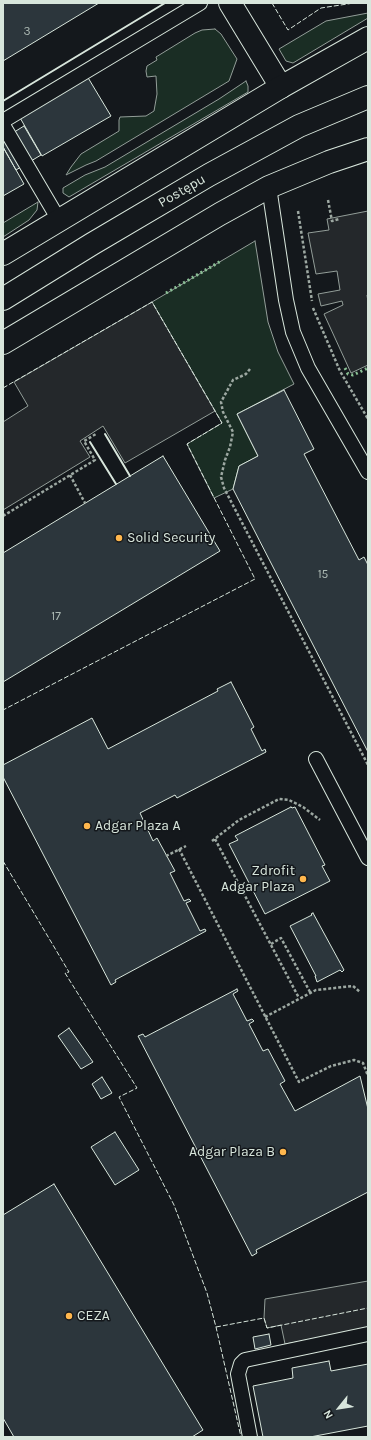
<!DOCTYPE html>
<meta charset="utf-8">
<style>
body{margin:0}
#map{position:relative;width:371px;height:1440px;overflow:hidden;background:#14181c;font-family:Karla,sans-serif}
canvas{display:block}
.frame{position:absolute;inset:0;border:4px solid #d8e6dc;pointer-events:none}
.north{position:absolute;left:319px;top:1388px;width:40px;height:40px;-webkit-text-stroke:3px #14181c;paint-order:stroke;rotate:240deg;font-size:11px;font-weight:700;line-height:16px;text-align:center;color:#d8e6dc}
.north::after{content:'';display:block;margin:auto;width:14px;height:18px;background:#d8e6dc;clip-path:polygon(50% 0,100% 100%,50% 72%,0 100%)}
</style>
<div id="map">
<canvas width="371" height="1440"></canvas>
<div class="frame"></div>
<div class="north">N</div>
</div>
<script>
const g = document.querySelector('canvas').getContext('2d');
g.lineJoin = 'round';
function paint(path, color) {
  g.fillStyle = color;
  g.fill(path, 'evenodd');
}
function poly(rows) {
  const path = new Path2D();
  for (const r of rows) {
    path.moveTo(r[0], r[1]);
    for (let i = 2; i < r.length; i += 2) path.lineTo(r[i], r[i + 1]);
  }
  return path;
}
function trace(path, color, width, dash) {
  g.strokeStyle = color;
  g.lineWidth = width;
  g.lineCap = dash ? 'butt' : 'round';
  g.setLineDash(dash || []);
  g.stroke(path);
}
function label(font, color, halo, rows, align = 'center') {
  g.font = font + ' Karla,sans-serif';
  g.lineWidth = 3;
  g.setLineDash([]);
  g.textBaseline = 'middle';
  g.strokeStyle = halo;
  g.fillStyle = color;
  for (const [text, x, y, turn = 0] of rows) {
    g.save();
    g.translate(x, y);
    g.rotate((+turn || 0) * Math.PI / 180);
    g.textAlign = isNaN(turn) ? turn : align;
    if (halo) g.strokeText(text, 0, 0);
    g.fillText(text, 0, 0);
    g.restore();
  }
}
const green = poly([
 [368,13,368,18,293,63,286,61,279,49,326,21,368,13],
 [215,29,221,34,237,59,229,81,96,161,86,165,66,175,71,167,81,154,119,131,119,120,120,117,146,116,154,111,157,94,156,76,147,77,146,71,147,66,157,60,156,57,195,33,202,30,215,29],
 [246,81,248,86,248,92,69,197,63,193,63,188,85,175,105,167,219,99,246,81],
 [38,202,37,210,29,220,3,237,3,223,38,202],
 [255,241,268,322,278,352,294,384,237,414,258,456,239,466,233,489,214,498,187,444,222,423,152,302,255,241]
]);
const parking = poly([
 [368,211,368,294,367,295,368,302,368,365,351,373,324,314,343,305,342,301,321,306,318,294,340,290,337,271,316,274,308,233,329,230,327,219,368,211],
 [152,302,215,411,125,463,103,426,80,441,90,457,3,510,3,422,28,406,14,382,152,302],
 [368,1281,368,1329,285,1344,281,1325,267,1328,264,1318,265,1299,368,1281]
]);
const building = poly([
 [3,3,99,3,3,61,3,3],
 [87,76,111,116,42,156,19,116,87,76],
 [24,126,41,155,16,170,3,147,3,139,24,126],
 [3,147,24,184,3,196,3,147],
 [284,390,314,449,304,454,359,560,364,557,368,565,368,752,233,489,239,466,258,456,237,414,284,390],
 [163,456,220,551,3,682,3,553,163,456],
 [231,682,254,727,251,729,262,751,265,749,266,752,177,798,175,795,140,813,153,841,157,838,175,871,170,873,184,901,189,899,191,901,186,903,200,931,205,929,206,931,115,980,116,982,111,985,3,777,3,765,92,718,108,749,218,691,217,689,231,682],
 [291,807,292,808,295,807,325,865,322,866,330,881,265,914,229,844,238,840,235,836,291,807],
 [313,913,344,970,342,972,340,970,317,982,315,976,316,976,290,926,312,915,311,914,313,913],
 [237,989,238,991,233,994,247,1021,252,1019,254,1021,249,1024,263,1051,268,1049,285,1081,280,1084,295,1111,360,1076,368,1109,368,1192,256,1250,257,1253,252,1256,138,1036,143,1034,145,1037,237,989],
 [69,1028,93,1062,81,1069,58,1036,69,1028],
 [102,1077,112,1093,101,1099,92,1084,102,1077],
 [115,1132,139,1170,115,1185,91,1147,115,1132],
 [54,1184,203,1430,192,1437,14,1437,3,1418,3,1215,54,1184],
 [269,1334,271,1345,255,1349,253,1337,269,1334],
 [329,1361,331,1371,368,1364,368,1426,310,1437,263,1437,253,1386,293,1378,292,1368,329,1361]
]);
const path = poly([
 [328,200,332,221,339,219],
 [298,211,312,301],
 [313,308,340,371,368,419],
 [250,369,246,374,233,380,221,402,223,412,233,432,230,447,225,460,221,477,224,488,368,765],
 [70,475,85,503],
 [3,516,95,460,84,441,96,434],
 [215,839,299,998],
 [212,841,239,820,279,799,289,800,303,807,320,820],
 [179,849,299,1082,331,1066,354,1060,363,1063,368,1076],
 [166,856,186,846],
 [271,944,281,938,310,992],
 [265,1017,316,990,353,986,360,992]
]);
const lane = poly([
 [3,121,200,3],
 [3,125,59,220],
 [269,187,286,300,293,332,308,368,368,472],
 [316,759,368,858],
 [250,1437,238,1374,241,1364,245,1360,368,1334]
]);
const street = poly([
 [230,3,281,87]
]);
const secondary = poly([
 [3,254,281,87,368,38],
 [3,299,92,244,209,175,299,126,368,97],
 [3,343,220,214,269,187,329,162,368,149]
]);
const hedge = poly([
 [166,293,221,261],
 [345,368,348,374,353,375,368,368]
]);
const fence = poly([
 [272,3,288,30,321,8,354,3],
 [3,388,152,302,222,423,187,444,255,579,3,710],
 [3,861,69,972,65,973,137,1088,119,1097,174,1205,207,1293,216,1327,241,1437],
 [216,1327,264,1318,267,1328,368,1308]
]);
const wall = poly([
 [3,101,165,3],
 [105,434,130,476],
 [90,442,116,484]
]);
const markers = [
 [119,538,4,"#ffb74d"],
 [87,826,4,"#ffb74d"],
 [303,879,4,"#ffb74d"],
 [283,1152,4,"#ffb74d"],
 [69,1316,4,"#ffb74d"]
];
const numberNames = [
 ["3",27,32],
 ["15",323,575],
 ["17",56,617]
];
const streetNames = [
 ["Postępu",182,191,-30]
];
const poiNames = [
 ["Solid Security",127,538],
 ["Adgar Plaza A",95,826],
 ["Zdrofit",295,871,"right"],
 ["Adgar Plaza",295,887,"right"],
 ["Adgar Plaza B",275,1152,"right"],
 ["CEZA",77,1316]
];
paint(green, '#1a2d24');
trace(green, '#939e99', 1);
paint(parking, '#24282b');
trace(parking, '#939e99', 1);
paint(building, '#2c363c');
trace(building, '#d8e6dc', 1);
trace(lane, '#d8e6dc', 16);
trace(street, '#d8e6dc', 24);
trace(secondary, '#d8e6dc', 24);
trace(path, '#9da8a2', 2.5, [3, 2]);
trace(lane, '#14181c', 14);
trace(street, '#14181c', 22);
trace(secondary, '#14181c', 22);
trace(hedge, '#8ac095', 3, [2, 3]);
trace(fence, '#d8e6dc', 1, [5, 2]);
trace(wall, '#d8e6dc', 2);
for (const [x, y, r, color] of markers) {
  const dot = new Path2D();
  dot.arc(x, y, r, 0, 2 * Math.PI);
  g.fillStyle = color;
  g.fill(dot);
  trace(dot, '#14181c', 1.5);
}
label('12px', '#adbab4', null, numberNames);
label('14px', '#d8e6dc', '#14181c', streetNames);
label('14px', '#d8e6dc', '#14181c', poiNames, 'left');
</script>
